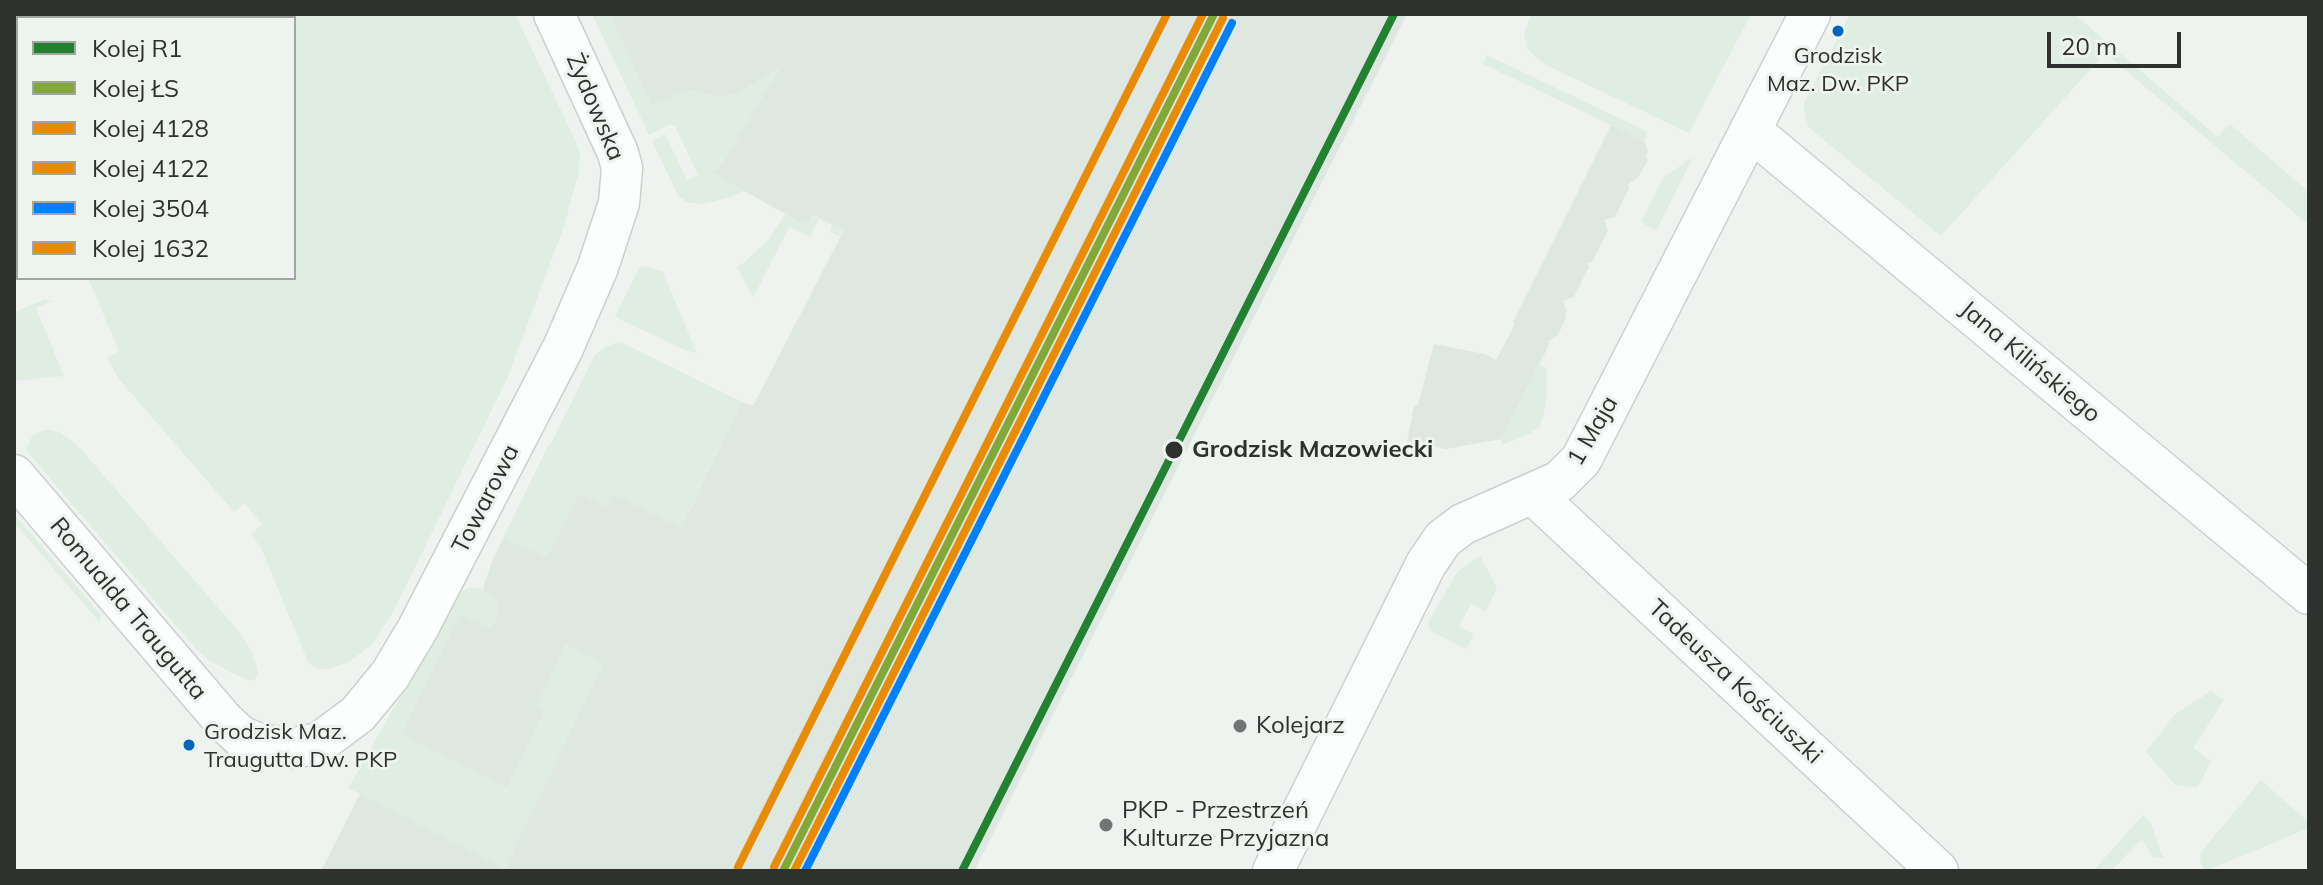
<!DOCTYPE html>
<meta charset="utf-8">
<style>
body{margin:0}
#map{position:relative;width:2323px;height:885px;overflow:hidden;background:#eef3f0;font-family:Mulish,sans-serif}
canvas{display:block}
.frame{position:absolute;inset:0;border:16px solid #2f312f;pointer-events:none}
.legend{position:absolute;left:16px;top:16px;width:280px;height:264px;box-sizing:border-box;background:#edf4ef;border:2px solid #a1a6a2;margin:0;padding:10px 14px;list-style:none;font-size:24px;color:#2f312f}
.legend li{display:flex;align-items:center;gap:16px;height:40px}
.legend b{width:40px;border:2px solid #a1a6a2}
.scale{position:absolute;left:2047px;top:32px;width:134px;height:36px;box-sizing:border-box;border:4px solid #2f312f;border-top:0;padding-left:10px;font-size:24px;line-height:28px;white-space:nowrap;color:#2f312f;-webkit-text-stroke:6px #edf4ef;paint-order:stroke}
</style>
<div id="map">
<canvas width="2323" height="885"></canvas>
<div class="frame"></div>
<ul class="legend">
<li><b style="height:10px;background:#238132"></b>Kolej R1</li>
<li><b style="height:10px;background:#81a838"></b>Kolej ŁS</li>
<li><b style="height:10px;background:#ea8b05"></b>Kolej 4128</li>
<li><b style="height:10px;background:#ea8b05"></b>Kolej 4122</li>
<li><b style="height:10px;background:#0080ff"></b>Kolej 3504</li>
<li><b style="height:10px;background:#ea8b05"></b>Kolej 1632</li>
</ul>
<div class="scale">20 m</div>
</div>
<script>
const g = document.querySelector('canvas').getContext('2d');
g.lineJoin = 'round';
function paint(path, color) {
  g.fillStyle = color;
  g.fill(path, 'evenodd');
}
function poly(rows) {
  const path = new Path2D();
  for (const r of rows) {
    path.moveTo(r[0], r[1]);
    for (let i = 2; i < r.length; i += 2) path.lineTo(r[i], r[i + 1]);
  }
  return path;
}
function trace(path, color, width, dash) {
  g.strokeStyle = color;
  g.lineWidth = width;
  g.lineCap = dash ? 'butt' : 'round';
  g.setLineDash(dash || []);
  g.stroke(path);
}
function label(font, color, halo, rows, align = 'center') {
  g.font = font + ' Mulish,sans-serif';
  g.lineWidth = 6;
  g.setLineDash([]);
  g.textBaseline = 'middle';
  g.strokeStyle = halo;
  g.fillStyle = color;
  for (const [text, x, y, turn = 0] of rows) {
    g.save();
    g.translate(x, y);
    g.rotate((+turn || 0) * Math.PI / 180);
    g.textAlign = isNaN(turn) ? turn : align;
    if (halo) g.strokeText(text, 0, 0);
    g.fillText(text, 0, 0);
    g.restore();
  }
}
const built = poly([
 [610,14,1407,14,974,871,321,871,452,611,483,589,492,561,549,445,689,512,742,402,753,406,844,230,813,214,807,226,712,173,700,178,675,126,657,120],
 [1611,125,1644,141,1648,151,1646,156,1648,160,1638,178,1628,184,1629,188,1615,217,1604,220,1608,231,1592,262,1587,263,1589,267,1574,297,1563,301,1567,310,1565,314,1566,318,1558,335,1548,341,1549,345,1501,439,1446,449,1407,442,1414,406,1418,405,1434,344,1485,354,1496,360,1515,324,1513,322]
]);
const green = poly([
 [14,14,515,14,576,142,580,154,578,175,564,226,507,379,393,612,372,645,347,663,327,669,319,669,309,664,261,548,251,534,262,524,244,503,234,512,118,378,107,357,119,351,88,278,294,278,294,18,18,18,18,113,14,103],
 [592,14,610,14,652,105,689,89,718,97,735,94,782,66,719,169,712,173,744,191,731,197,703,204,689,203,679,197,652,141,665,134,687,180,698,175,675,125,670,124,649,135],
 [1531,14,1751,14,1689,133,1546,65,1535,57,1527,48,1524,35],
 [1850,14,2074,14,2218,137,2230,124,2309,192,2309,225,2105,53,1941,236,1808,127,1803,105],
 [1487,55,1648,132,1644,141,1483,64],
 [1693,157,1656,231,1641,222,1663,178],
 [785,214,806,226,813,214,844,229,840,237,830,232,832,225,819,219,810,237,789,227,753,298,737,267,745,262,769,239],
 [645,266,662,271,697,353,685,350,615,317,639,268],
 [44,300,52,301,36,308,64,376,14,381,14,312],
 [621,342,742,402,681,528,614,495,607,508,579,494,547,558,504,538,595,355,607,346],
 [1539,364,1547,369,1546,405,1540,426,1529,434,1502,445,1501,439],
 [48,429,60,432,80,448,240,633,251,650,257,667,258,674,255,679,250,681,230,672,210,661,197,650,30,455,27,451,30,440,34,434],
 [14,514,101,615,100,623,14,522],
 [1480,556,1497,588,1486,611,1471,604,1459,626,1474,634,1466,649,1431,631,1428,626,1429,621,1458,571],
 [470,587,483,589,495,597,499,606,498,616,491,629,460,614,402,734,507,787,543,712,535,708,566,644,604,663,505,869,348,788,460,593],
 [2211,691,2224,700,2193,748,2211,761,2198,787,2176,786,2146,752,2174,715],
 [2261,780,2307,821,2309,828,2205,871,2200,861,2201,852],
 [2143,815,2151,823,2163,858,2153,858,2142,839,2111,871,2093,871]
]);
const minor = poly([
 [1750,130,2309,594],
 [14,475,223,720,240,736,261,745,294,748,319,743,358,714,390,675,417,630,563,348,598,267,619,203,622,168,618,153,554,14],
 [1533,494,1938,871],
 [1273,871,1426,564,1443,539,1463,524,1560,481,1581,460,1810,14]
]);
const rail1 = poly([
 [962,871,1394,14]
]);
const rail2 = poly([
 [783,871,1214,14]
]);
const rail3 = poly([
 [794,871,1223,18]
]);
const rail4 = poly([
 [774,867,1203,14]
]);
const rail5 = poly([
 [805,871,1232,23]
]);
const rail6 = poly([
 [738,867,1167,14]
]);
const markers = [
 [1838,31,7,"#0065bd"],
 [1174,450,10,"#2f312f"],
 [1240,726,8,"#727573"],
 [189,745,7,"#0065bd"],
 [1106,825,8,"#727573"]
];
const busNames = [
 ["Grodzisk",1838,56],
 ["Maz. Dw. PKP",1838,84],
 ["Grodzisk Maz.",204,732,"left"],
 ["Traugutta Dw. PKP",204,760,"left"]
];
const streetNames = [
 ["Żydowska",595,107,67],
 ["Jana Kilińskiego",2030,362,40],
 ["1 Maja",1593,431,-60],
 ["Towarowa",486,499,-63],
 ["Romualda Traugutta",128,609,50],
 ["Tadeusza Kościuszki",1735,682,43]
];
const stopNames = [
 ["Grodzisk Mazowiecki",1192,450]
];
const poiNames = [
 ["Kolejarz",1256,726],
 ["PKP - Przestrzeń",1122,811],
 ["Kulturze Przyjazna",1122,839]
];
paint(built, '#dee7e0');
paint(green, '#dfede2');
trace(minor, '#ccd0cd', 43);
trace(minor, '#fcfdfd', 40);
trace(rail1, '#238132', 8);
trace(rail2, '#81a838', 8);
trace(rail3, '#ea8b05', 8);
trace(rail4, '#ea8b05', 8);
trace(rail5, '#0080ff', 8);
trace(rail6, '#ea8b05', 8);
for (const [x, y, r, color] of markers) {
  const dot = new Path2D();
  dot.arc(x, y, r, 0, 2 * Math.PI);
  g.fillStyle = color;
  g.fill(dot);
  trace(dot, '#edf4ef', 3);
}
label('22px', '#2f312f', '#edf4ef', busNames);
label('24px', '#2f312f', '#edf4ef', streetNames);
label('bold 24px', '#2f312f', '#edf4ef', stopNames, 'left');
label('24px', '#2f312f', '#edf4ef', poiNames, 'left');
</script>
